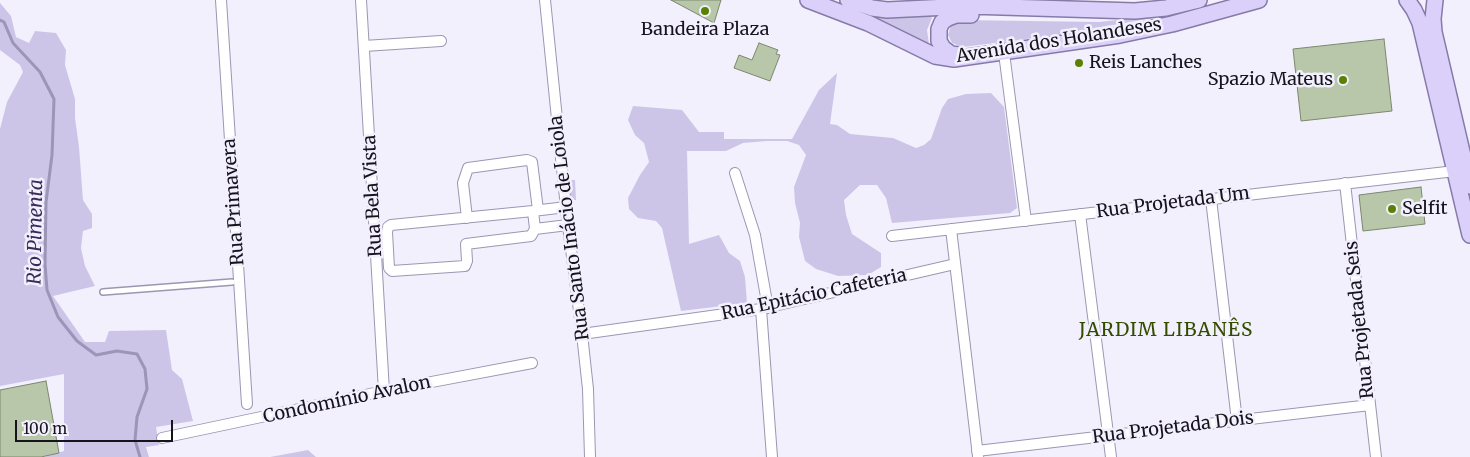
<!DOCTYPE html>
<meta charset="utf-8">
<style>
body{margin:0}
#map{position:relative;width:1470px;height:457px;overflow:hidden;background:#f3f0fd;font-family:Merriweather,serif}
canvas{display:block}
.scale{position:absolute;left:15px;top:420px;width:158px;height:22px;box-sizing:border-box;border:2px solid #16131d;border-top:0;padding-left:6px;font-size:15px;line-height:18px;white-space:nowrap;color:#16131d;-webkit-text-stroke:4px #f3f0fd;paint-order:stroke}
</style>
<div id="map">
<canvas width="1470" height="457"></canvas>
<div class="scale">100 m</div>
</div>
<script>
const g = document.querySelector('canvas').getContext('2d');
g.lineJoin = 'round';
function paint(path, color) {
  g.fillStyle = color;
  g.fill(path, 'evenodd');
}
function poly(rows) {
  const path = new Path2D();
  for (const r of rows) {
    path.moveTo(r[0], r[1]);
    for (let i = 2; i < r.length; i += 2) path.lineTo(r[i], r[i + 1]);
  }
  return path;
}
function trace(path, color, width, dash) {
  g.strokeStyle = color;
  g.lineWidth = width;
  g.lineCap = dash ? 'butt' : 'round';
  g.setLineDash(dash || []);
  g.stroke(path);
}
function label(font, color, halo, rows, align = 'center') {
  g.font = font + ' Merriweather,serif';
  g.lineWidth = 5;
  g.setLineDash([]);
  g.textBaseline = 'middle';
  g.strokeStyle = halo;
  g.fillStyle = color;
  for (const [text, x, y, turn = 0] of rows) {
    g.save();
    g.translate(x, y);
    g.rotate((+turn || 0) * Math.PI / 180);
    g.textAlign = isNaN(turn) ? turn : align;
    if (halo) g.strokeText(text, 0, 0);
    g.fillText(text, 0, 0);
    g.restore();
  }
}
const green = poly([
 [0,3,11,16,16,37,29,43,35,31,56,33,66,50,65,65,75,99,75,118,79,147,83,200,92,214,92,228,83,231,81,248,85,266,95,286,53,296,85,342,105,342,109,331,166,330,172,370,182,379,193,421,156,427,159,445,146,447,149,457,44,457,64,451,64,374,0,386,0,129,7,102,23,72,20,65,0,50],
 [870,15,931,15,932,18,927,30,929,44,927,45,866,17],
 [1154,16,1153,18,1057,35,963,47,952,43,948,35,951,25,961,20,1099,22],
 [837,73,830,124,837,125,850,134,893,138,916,148,924,145,931,139,942,108,948,99,966,94,991,93,1004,107,1017,208,1010,213,892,223,886,198,877,185,860,185,844,200,846,215,852,234,881,253,881,267,868,275,838,276,816,269,805,261,799,237,800,223,795,203,794,187,806,155,799,145,787,141,767,141,743,143,726,151,687,151,689,244,719,235,729,253,740,261,745,277,747,303,681,311,662,228,656,221,638,218,629,209,628,198,640,175,649,162,644,143,635,135,628,120,633,106,682,110,699,132,724,132,724,139,792,139,819,90],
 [567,180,575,180,576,200,569,200],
 [308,450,316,457,270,457]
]);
const stream = poly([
 [0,20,4,22,13,43,40,72,54,99,52,155,46,202,45,264,47,290,58,317,77,341,96,355,117,351,137,354,145,369,147,389,137,417,135,440,140,457]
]);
const building = poly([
 [671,0,721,0,714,23,671,0],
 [1384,39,1392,111,1301,121,1293,49,1384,39],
 [759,43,778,50,776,54,780,55,770,81,734,68,739,55,752,60,759,43],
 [1421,187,1425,224,1363,231,1359,195,1421,187],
 [46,381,59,453,41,457,0,457,0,390,46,381]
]);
const lane = poly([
 [103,292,232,282]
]);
const street = poly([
 [221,0,247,404],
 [361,0,384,391],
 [545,0,567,218,582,334,588,389,590,457],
 [364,46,441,41],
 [1004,53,1026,221],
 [735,173,755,235,768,308],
 [1345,183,1376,457],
 [1211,199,1237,421],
 [566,207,533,211,535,229,568,225],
 [533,211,391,225,388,227,387,232,389,268,392,271,465,266,467,261,466,244,531,236,535,229],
 [1080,214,1111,457],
 [467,218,463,183,468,168,527,160,532,162,538,210],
 [951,229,978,456],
 [892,236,1455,171],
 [761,309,772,457],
 [582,334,761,309,955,264],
 [162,438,384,391,532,363],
 [977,451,1370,405]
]);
const primary = poly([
 [808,0,868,23,935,56,954,59,1120,35,1172,24,1259,0],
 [848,0,872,8,887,10,969,6,1135,11,1166,8,1199,0],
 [1407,0,1414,10,1420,23,1470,235],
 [1435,0,1433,19,1434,32,1470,186],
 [959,55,951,54,943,48,939,41,939,29,942,22,948,18,956,15,971,15]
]);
const markers = [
 [705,11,5,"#598103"],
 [1079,63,5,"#598103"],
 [1343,80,5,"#598103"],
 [1392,209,5,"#598103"]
];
const poiNames = [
 ["Bandeira Plaza",705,30,"center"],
 ["Reis Lanches",1089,63],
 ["Spazio Mateus",1333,80,"right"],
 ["Selfit",1402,209]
];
const streetNames = [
 ["Avenida dos Holandeses",1059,41,-9],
 ["Rua Bela Vista",373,196,-93],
 ["Rua Primavera",234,202,-94],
 ["Rua Projetada Um",1173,203,-7],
 ["Rua Santo Inácio de Loiola",570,228,-97],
 ["Rua Epitácio Cafeteria",814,295,-12],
 ["Rua Projetada Seis",1360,320,-96],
 ["Condomínio Avalon",347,400,-12],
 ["Rua Projetada Dois",1173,428,-7]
];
const waterNames = [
 ["Rio Pimenta",36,232,-89]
];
const neighbourhoodNames = [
 ["JARDIM LIBANÊS",1166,331]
];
paint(green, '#cdc5e8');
trace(stream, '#9d95b7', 3);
paint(building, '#b8c6a9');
trace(building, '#7b886d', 1);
trace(lane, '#9c96b2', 8);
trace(street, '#9c96b2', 12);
trace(primary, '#867aa9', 18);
trace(lane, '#fff', 5);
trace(street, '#fff', 10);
trace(primary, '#dbd0f9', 15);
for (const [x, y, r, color] of markers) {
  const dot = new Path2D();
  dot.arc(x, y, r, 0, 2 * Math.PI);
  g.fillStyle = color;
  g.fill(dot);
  trace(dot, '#f3f0fd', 2);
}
label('18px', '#16131d', '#f3f0fd', poiNames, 'left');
label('18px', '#16131d', '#f3f0fd', streetNames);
label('italic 19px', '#392b59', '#f3f0fd', waterNames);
g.letterSpacing = '1px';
label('19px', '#334c00', '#f3f0fd', neighbourhoodNames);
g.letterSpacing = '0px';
</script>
